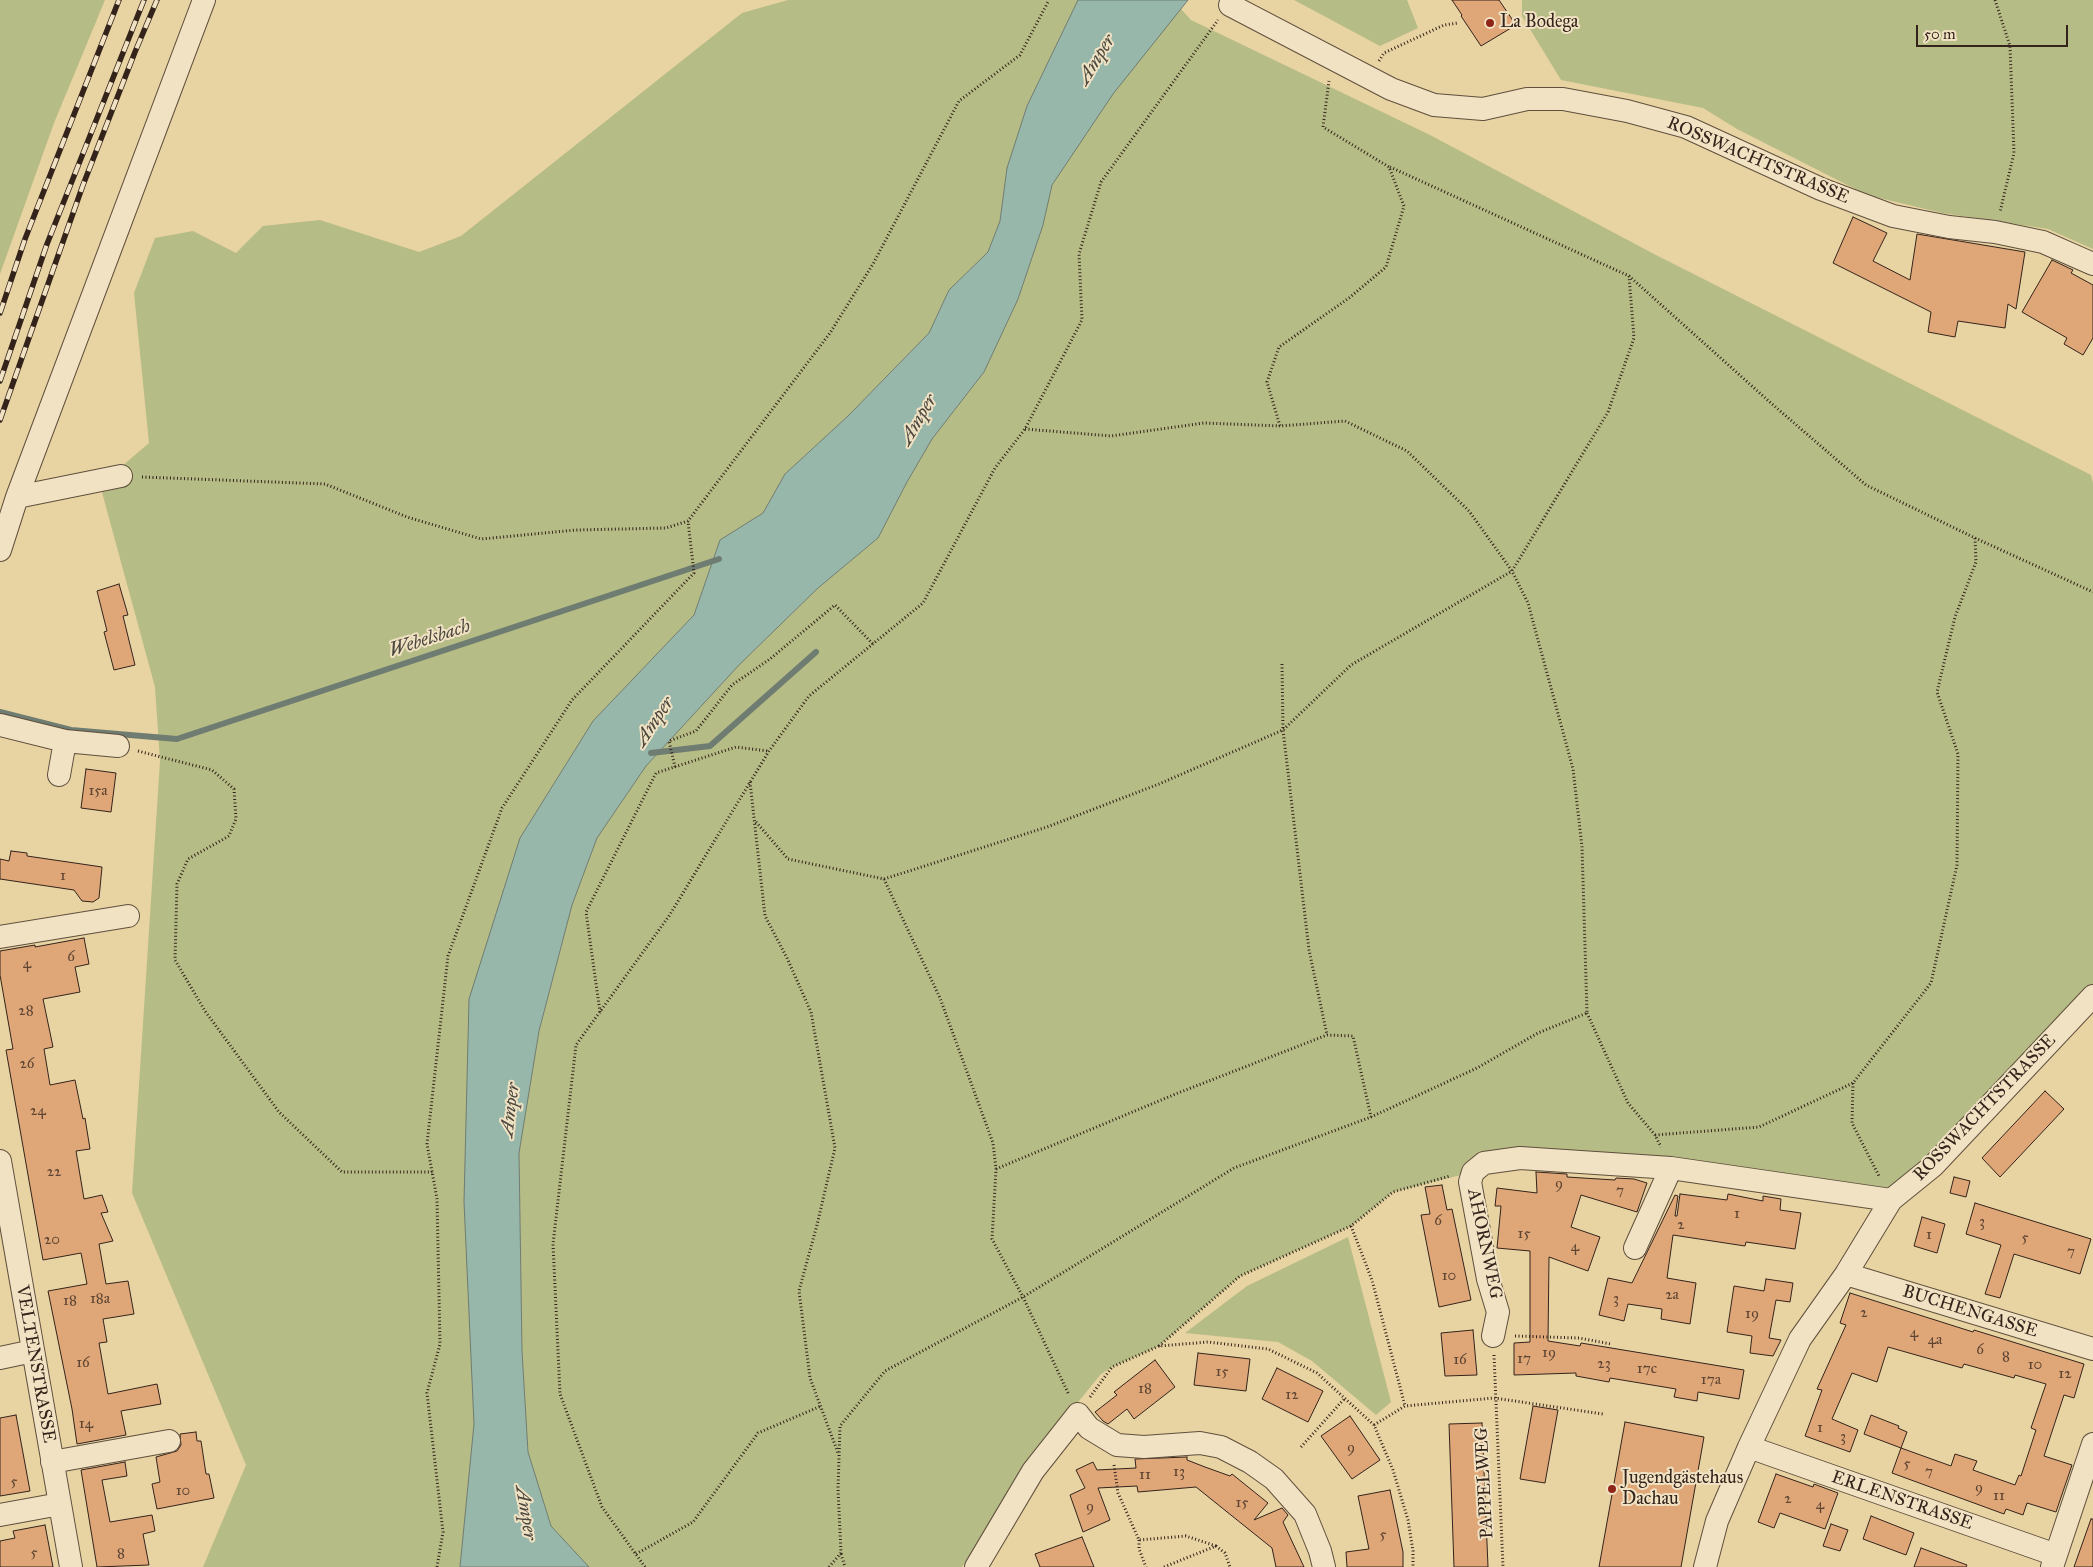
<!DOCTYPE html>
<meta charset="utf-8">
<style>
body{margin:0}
#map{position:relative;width:2093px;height:1567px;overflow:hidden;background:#e8d3a2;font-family:"IM FELL Great Primer",serif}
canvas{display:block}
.scale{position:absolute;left:1916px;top:25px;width:152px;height:22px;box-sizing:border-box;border:2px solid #33231b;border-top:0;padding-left:6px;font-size:15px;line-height:18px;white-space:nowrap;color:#33231b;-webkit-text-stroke:4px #f0e2c3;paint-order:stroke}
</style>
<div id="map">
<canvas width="2093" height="1567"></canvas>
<div class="scale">50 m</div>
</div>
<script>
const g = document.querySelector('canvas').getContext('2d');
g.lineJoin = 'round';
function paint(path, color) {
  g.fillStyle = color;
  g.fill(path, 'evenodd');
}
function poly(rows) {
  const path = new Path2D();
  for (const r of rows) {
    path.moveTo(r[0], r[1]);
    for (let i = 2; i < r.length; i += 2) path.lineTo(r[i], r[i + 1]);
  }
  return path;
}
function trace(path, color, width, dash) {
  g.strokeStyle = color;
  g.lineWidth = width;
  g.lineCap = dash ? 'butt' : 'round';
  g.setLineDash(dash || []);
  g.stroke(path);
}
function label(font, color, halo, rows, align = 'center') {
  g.font = font + ' "IM FELL Great Primer",serif';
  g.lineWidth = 4;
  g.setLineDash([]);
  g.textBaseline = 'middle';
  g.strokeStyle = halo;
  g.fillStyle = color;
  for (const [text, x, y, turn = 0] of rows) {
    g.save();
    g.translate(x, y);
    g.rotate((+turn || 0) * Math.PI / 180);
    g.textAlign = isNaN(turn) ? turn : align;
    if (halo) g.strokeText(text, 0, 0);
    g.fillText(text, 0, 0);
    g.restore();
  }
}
const green = poly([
 [0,0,105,0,54,123,0,274],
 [788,0,1078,0,1027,106,1007,168,1000,221,988,252,949,290,929,333,848,416,785,474,763,513,720,540,694,615,593,721,520,838,474,1424,460,1567,203,1567,246,1465,132,1193,160,761,155,687,100,485,149,443,134,293,155,238,193,231,236,253,263,226,320,220,419,252,461,236,742,13],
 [1173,0,1191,20,1430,135,1654,254,2091,475,2093,483,2093,996,1891,1200,1520,1158,1473,1172,1393,1192,1351,1226,1240,1276,1159,1346,1112,1367,1101,1374,1026,1466,962,1567,589,1567,551,1526,528,1452,522,1351,519,1153,539,1031,572,905,597,838,646,766,739,665,818,588,878,538,907,482,932,439,984,372,1018,299,1043,225,1052,185],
 [1294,0,1407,0,1418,28,1380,46],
 [1522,0,2093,0,2093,249,2048,229,1942,213,1867,195,1737,129,1703,108,1561,80,1522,16],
 [1348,1237,1391,1402,1376,1415,1312,1361,1278,1342,1185,1333,1247,1286]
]);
const water = poly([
 [1078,0,1188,0,1113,94,1052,185,1043,225,1018,299,984,372,932,439,907,482,878,538,818,588,739,665,646,766,597,838,572,905,539,1031,519,1153,522,1351,528,1452,551,1526,589,1567,460,1567,474,1424,464,1202,469,999,520,838,593,721,694,615,720,540,763,513,785,474,848,416,929,333,949,290,988,252,1000,221,1007,168,1027,106,1078,0]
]);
const stream = poly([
 [0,712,71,730,177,739,719,559],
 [651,753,710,746,816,652]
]);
const building = poly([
 [1452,0,1499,0,1516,25,1481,46,1461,16,1462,15,1452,0],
 [1853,217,1887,233,1873,261,1910,280,1917,234,2025,252,2016,309,2008,304,2005,328,1958,321,1955,337,1928,332,1931,312,1833,263,1853,217],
 [2052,260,2073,270,2071,273,2093,285,2093,338,2083,355,2064,344,2067,338,2022,312,2052,260],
 [119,584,128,615,123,616,135,665,114,670,104,632,107,631,97,591,119,584],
 [86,769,116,773,111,812,81,808,86,769],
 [11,851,27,853,27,856,102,867,99,898,93,902,82,901,74,890,0,879,0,859,9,861,11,851],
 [84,938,89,964,75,967,80,992,43,999,53,1047,44,1049,50,1085,75,1080,83,1119,85,1118,90,1149,76,1151,84,1199,102,1195,108,1212,101,1213,113,1241,99,1244,106,1284,128,1281,134,1314,103,1319,107,1342,99,1343,108,1394,157,1384,161,1404,121,1411,126,1435,77,1444,72,1409,48,1291,87,1284,81,1253,43,1260,6,1050,13,1049,0,975,0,951,35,945,35,947,84,938],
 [2045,1091,2064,1109,2000,1177,1982,1158,2045,1091],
 [1536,1172,1567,1174,1567,1177,1615,1180,1616,1178,1634,1179,1647,1183,1637,1212,1581,1195,1571,1227,1600,1237,1588,1271,1549,1257,1548,1341,1580,1346,1581,1343,1744,1370,1739,1399,1698,1392,1697,1401,1674,1397,1676,1389,1610,1378,1609,1382,1576,1376,1576,1373,1514,1375,1514,1343,1530,1342,1530,1251,1497,1248,1501,1206,1495,1206,1497,1188,1537,1193,1536,1172],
 [1954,1177,1970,1181,1966,1197,1950,1193,1954,1177],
 [1442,1185,1447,1210,1452,1209,1471,1300,1439,1307,1421,1215,1430,1214,1425,1187,1442,1185],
 [1680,1194,1727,1200,1728,1194,1763,1201,1763,1196,1781,1199,1780,1210,1801,1213,1795,1249,1746,1242,1745,1246,1673,1235,1667,1278,1696,1283,1690,1324,1661,1319,1662,1309,1628,1304,1624,1321,1599,1315,1608,1278,1632,1283,1675,1195,1678,1196,1675,1216,1677,1216,1680,1194],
 [1975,1203,2091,1239,2080,1274,2014,1254,2000,1298,1985,1294,2001,1245,1966,1234,1975,1203],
 [1922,1217,1945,1224,1937,1253,1914,1246,1922,1217],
 [1766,1279,1793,1283,1790,1302,1776,1300,1769,1338,1781,1340,1773,1356,1750,1353,1752,1336,1727,1332,1734,1286,1764,1291,1766,1279],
 [1850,1293,1973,1332,1974,1330,2084,1364,2074,1398,2064,1395,2044,1456,2072,1465,2056,1512,2027,1503,2023,1515,2006,1509,2004,1514,1892,1473,1901,1448,1864,1434,1871,1415,1899,1426,1898,1428,1907,1432,1901,1448,1951,1466,1955,1454,1977,1461,1973,1470,2015,1485,2019,1475,2021,1476,2036,1430,2031,1428,2046,1384,2015,1375,2014,1378,1964,1364,1962,1368,1888,1347,1877,1382,1852,1373,1832,1419,1858,1430,1850,1452,1805,1436,1822,1390,1817,1389,1846,1325,1840,1323,1850,1293],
 [1473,1330,1477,1375,1445,1376,1441,1333,1473,1330],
 [1198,1353,1250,1359,1246,1391,1194,1385,1198,1353],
 [1155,1360,1175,1387,1134,1419,1127,1409,1108,1424,1103,1421,1095,1412,1117,1395,1114,1392,1155,1360],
 [1277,1368,1323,1391,1308,1422,1262,1399,1277,1368],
 [1533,1406,1558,1410,1545,1483,1520,1479,1533,1406],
 [16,1415,30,1491,0,1496,0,1418,16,1415],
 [1350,1416,1380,1460,1352,1479,1321,1436,1350,1416],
 [1625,1422,1704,1437,1681,1567,1599,1567,1625,1422],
 [1482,1423,1488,1567,1454,1567,1449,1424,1482,1423],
 [196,1432,197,1441,201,1441,206,1474,209,1474,214,1498,157,1509,152,1484,160,1482,156,1457,177,1451,181,1445,180,1434,196,1432],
 [1187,1457,1187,1460,1205,1467,1230,1476,1232,1474,1268,1503,1254,1520,1282,1508,1288,1515,1283,1522,1304,1567,1276,1567,1272,1548,1196,1487,1138,1492,1137,1486,1098,1488,1110,1520,1083,1532,1070,1495,1085,1488,1076,1470,1093,1462,1097,1470,1136,1468,1135,1459,1187,1457],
 [125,1462,127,1476,102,1480,110,1522,152,1515,155,1531,143,1534,149,1565,97,1567,81,1470,125,1462],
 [1776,1474,1813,1487,1814,1484,1838,1493,1825,1529,1780,1513,1774,1528,1758,1522,1776,1474],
 [1390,1490,1403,1552,1403,1567,1347,1567,1346,1552,1369,1549,1358,1496,1390,1490],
 [1871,1516,1914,1533,1906,1555,1863,1539,1871,1516],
 [2091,1519,2093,1519,2093,1567,2074,1567,2091,1519],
 [1831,1524,1848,1530,1840,1551,1823,1546,1831,1524],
 [45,1525,53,1567,0,1567,0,1541,15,1538,13,1531,45,1525],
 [1082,1537,1094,1567,1040,1567,1035,1554,1082,1537],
 [1921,1548,1967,1565,1966,1567,1914,1567,1921,1548]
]);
const path = poly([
 [1995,0,2010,46,2014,153,2000,212],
 [1379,61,1384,53,1444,25,1458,23],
 [1390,167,1629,276,1772,404,1866,485,1975,538,1976,562,1955,617,1937,692,1958,754,1957,865,1931,983,1853,1083,1759,1127,1655,1135],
 [1025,429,1111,436,1204,423,1280,426],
 [142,477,325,484,407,517,481,539,576,530,666,528,688,521,830,333,873,264,959,101,1020,55,1049,0],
 [1975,538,2093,592],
 [1282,664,1283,730,1309,950,1327,1035],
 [138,751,212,770,234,789,236,819,229,836,188,859,177,884,175,960,205,1011,279,1112,342,1172,433,1172],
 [675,767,669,741,696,731,732,685,770,659,835,605,873,644],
 [750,782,765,916,787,958,811,1012,835,1148,817,1225,799,1291,810,1378,838,1453],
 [756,822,788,859,884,879,940,998,993,1143,996,1169,992,1239,1023,1297,1069,1395],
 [884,879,1047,827,1159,784,1283,730,1351,665,1512,571,1608,412,1634,338,1629,276],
 [600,1012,586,912,656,773,736,747,768,751],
 [1587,1013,1628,1103,1655,1135,1661,1147],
 [1853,1083,1852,1123,1879,1176],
 [996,1169,1178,1093,1327,1035,1353,1036,1371,1117],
 [1351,1226,1372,1280,1405,1406],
 [1515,1336,1579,1338,1611,1344],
 [1159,1346,1240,1276,1351,1226,1393,1192,1450,1176],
 [1494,1355,1503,1567],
 [1090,1397,1112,1367,1159,1346,1208,1342,1268,1349,1317,1373,1374,1425,1393,1470,1408,1520,1413,1551,1413,1567],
 [1374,1425,1405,1406,1494,1398,1603,1414],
 [1301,1447,1345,1398],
 [1114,1465,1118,1493,1139,1540,1186,1536,1216,1546],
 [1139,1540,1139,1549,1146,1567],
 [636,1554,693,1522,758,1433,821,1406],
 [841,1554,845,1567],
 [437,1567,443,1532,427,1393,440,1344,437,1199,427,1144,448,956,502,808,572,700,694,573,688,521],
 [645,1567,602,1507,560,1394,553,1244,576,1045,669,916,769,751,809,696,923,603,995,468,1025,429,1082,320,1079,254,1101,182,1218,20],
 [829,1567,841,1553,838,1489,840,1426,885,1371,1023,1297,1234,1168,1371,1117,1477,1068,1538,1033,1587,1013,1582,847,1573,769,1528,603,1512,571,1469,511,1407,451,1345,421,1280,426,1267,382,1279,347,1349,298,1386,267,1404,206,1389,167,1323,127,1329,81],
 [1164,1567,1216,1546,1225,1553,1230,1567]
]);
const minor = poly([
 [1230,5,1391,89,1434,105,1483,109,1527,99,1563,99,1627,111,1686,127,1821,189,1893,216,1949,227,1995,232,2043,242,2093,264],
 [17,497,121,476],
 [0,550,17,497,204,0],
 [0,725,65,741,118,746],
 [59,775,65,741],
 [0,937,128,916],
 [0,1161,71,1567],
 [1635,1248,1671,1168],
 [1846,1274,2093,1349],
 [1493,1336,1498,1312,1488,1279,1470,1182,1473,1172,1484,1163,1520,1158,1671,1168,1891,1200],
 [0,1358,33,1351],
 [1749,1447,2056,1555],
 [52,1462,169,1441],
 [0,1515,60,1504],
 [976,1567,1033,1471,1078,1414,1089,1428,1117,1445,1144,1447,1200,1443,1221,1447,1250,1462,1274,1479,1305,1514,1320,1551,1324,1567],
 [1705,1567,1717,1521,1749,1447,1800,1339,1846,1274,1891,1200,1933,1166,2093,996],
 [2052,1567,2093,1444]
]);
const rail = poly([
 [0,313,25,239,119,0],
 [0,381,47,244,144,0],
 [0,420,83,185,135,52,157,0]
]);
const markers = [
 [1490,23,5,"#8f2418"],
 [1612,1489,5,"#8f2418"]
];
const numberNames = [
 ["15a",98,791],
 ["1",63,876],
 ["6",71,957],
 ["4",27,964],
 ["28",26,1011],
 ["26",27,1064],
 ["24",38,1111],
 ["22",54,1172],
 ["9",1559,1184],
 ["7",1620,1191],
 ["1",1737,1214],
 ["6",1438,1221],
 ["3",1982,1222],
 ["2",1681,1225],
 ["15",1524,1234],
 ["1",1929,1235],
 ["5",2025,1238],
 ["20",52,1240],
 ["4",1575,1247],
 ["7",2071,1252],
 ["10",1449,1276],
 ["2a",1672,1295],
 ["18a",100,1299],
 ["3",1616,1299],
 ["18",70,1301],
 ["2",1864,1313],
 ["19",1752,1314],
 ["4",1914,1333],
 ["4a",1935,1340],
 ["6",1980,1350],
 ["19",1549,1353],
 ["8",2006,1357],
 ["17",1524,1359],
 ["16",1460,1360],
 ["16",83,1363],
 ["23",1604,1364],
 ["10",2035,1365],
 ["17c",1647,1369],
 ["15",1222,1372],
 ["12",2065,1374],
 ["17a",1711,1380],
 ["18",1145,1389],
 ["12",1292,1395],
 ["14",86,1424],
 ["1",1820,1428],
 ["3",1843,1437],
 ["9",1351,1448],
 ["5",1907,1464],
 ["13",1179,1472],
 ["7",1929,1472],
 ["11",1145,1475],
 ["5",14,1482],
 ["9",1979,1488],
 ["10",183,1491],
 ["11",1999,1496],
 ["2",1788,1499],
 ["15",1242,1503],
 ["4",1820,1505],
 ["9",1090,1507],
 ["5",1383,1535],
 ["5",34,1553],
 ["8",121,1554]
];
const poiNames = [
 ["La Bodega",1500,23],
 ["Jugendgästehaus",1622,1479],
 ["Dachau",1622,1500]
];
const streetNames = [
 ["ROSSWACHTSTRASSE",1758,161,23],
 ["ROSSWACHTSTRASSE",1985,1108,-46],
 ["AHORNWEG",1484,1244,78],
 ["BUCHENGASSE",1970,1312,17],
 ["VELTENSTRASSE",35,1364,80],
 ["PAPPELWEG",1485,1483,-93],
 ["ERLENSTRASSE",1902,1501,19]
];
const waterNames = [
 ["Amper",1097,60,-58],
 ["Amper",919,420,-59],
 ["Webelsbach",430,639,-18],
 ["Amper",655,722,-56],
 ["Amper",511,1110,-83],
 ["Amper",525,1513,81]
];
paint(green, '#b6bc85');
paint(water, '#97b7aa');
trace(water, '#6f7c71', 1);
trace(stream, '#6f7c71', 6);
paint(building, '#dfa778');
trace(building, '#33231b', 1);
trace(minor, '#604f3d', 24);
trace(path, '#33231b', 3, [1, 2.5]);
trace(minor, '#f0e2c3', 22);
trace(rail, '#33231b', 5.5);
trace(rail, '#f0e2c3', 4, [11]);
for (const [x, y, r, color] of markers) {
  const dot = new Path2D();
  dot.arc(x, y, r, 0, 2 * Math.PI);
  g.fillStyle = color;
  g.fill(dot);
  trace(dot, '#f0e2c3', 2);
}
label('15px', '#5e4432', null, numberNames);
label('18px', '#33231b', '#f0e2c3', poiNames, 'left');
label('18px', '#33231b', '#f0e2c3', streetNames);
label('italic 19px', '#4c483f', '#f0e2c3', waterNames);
</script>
